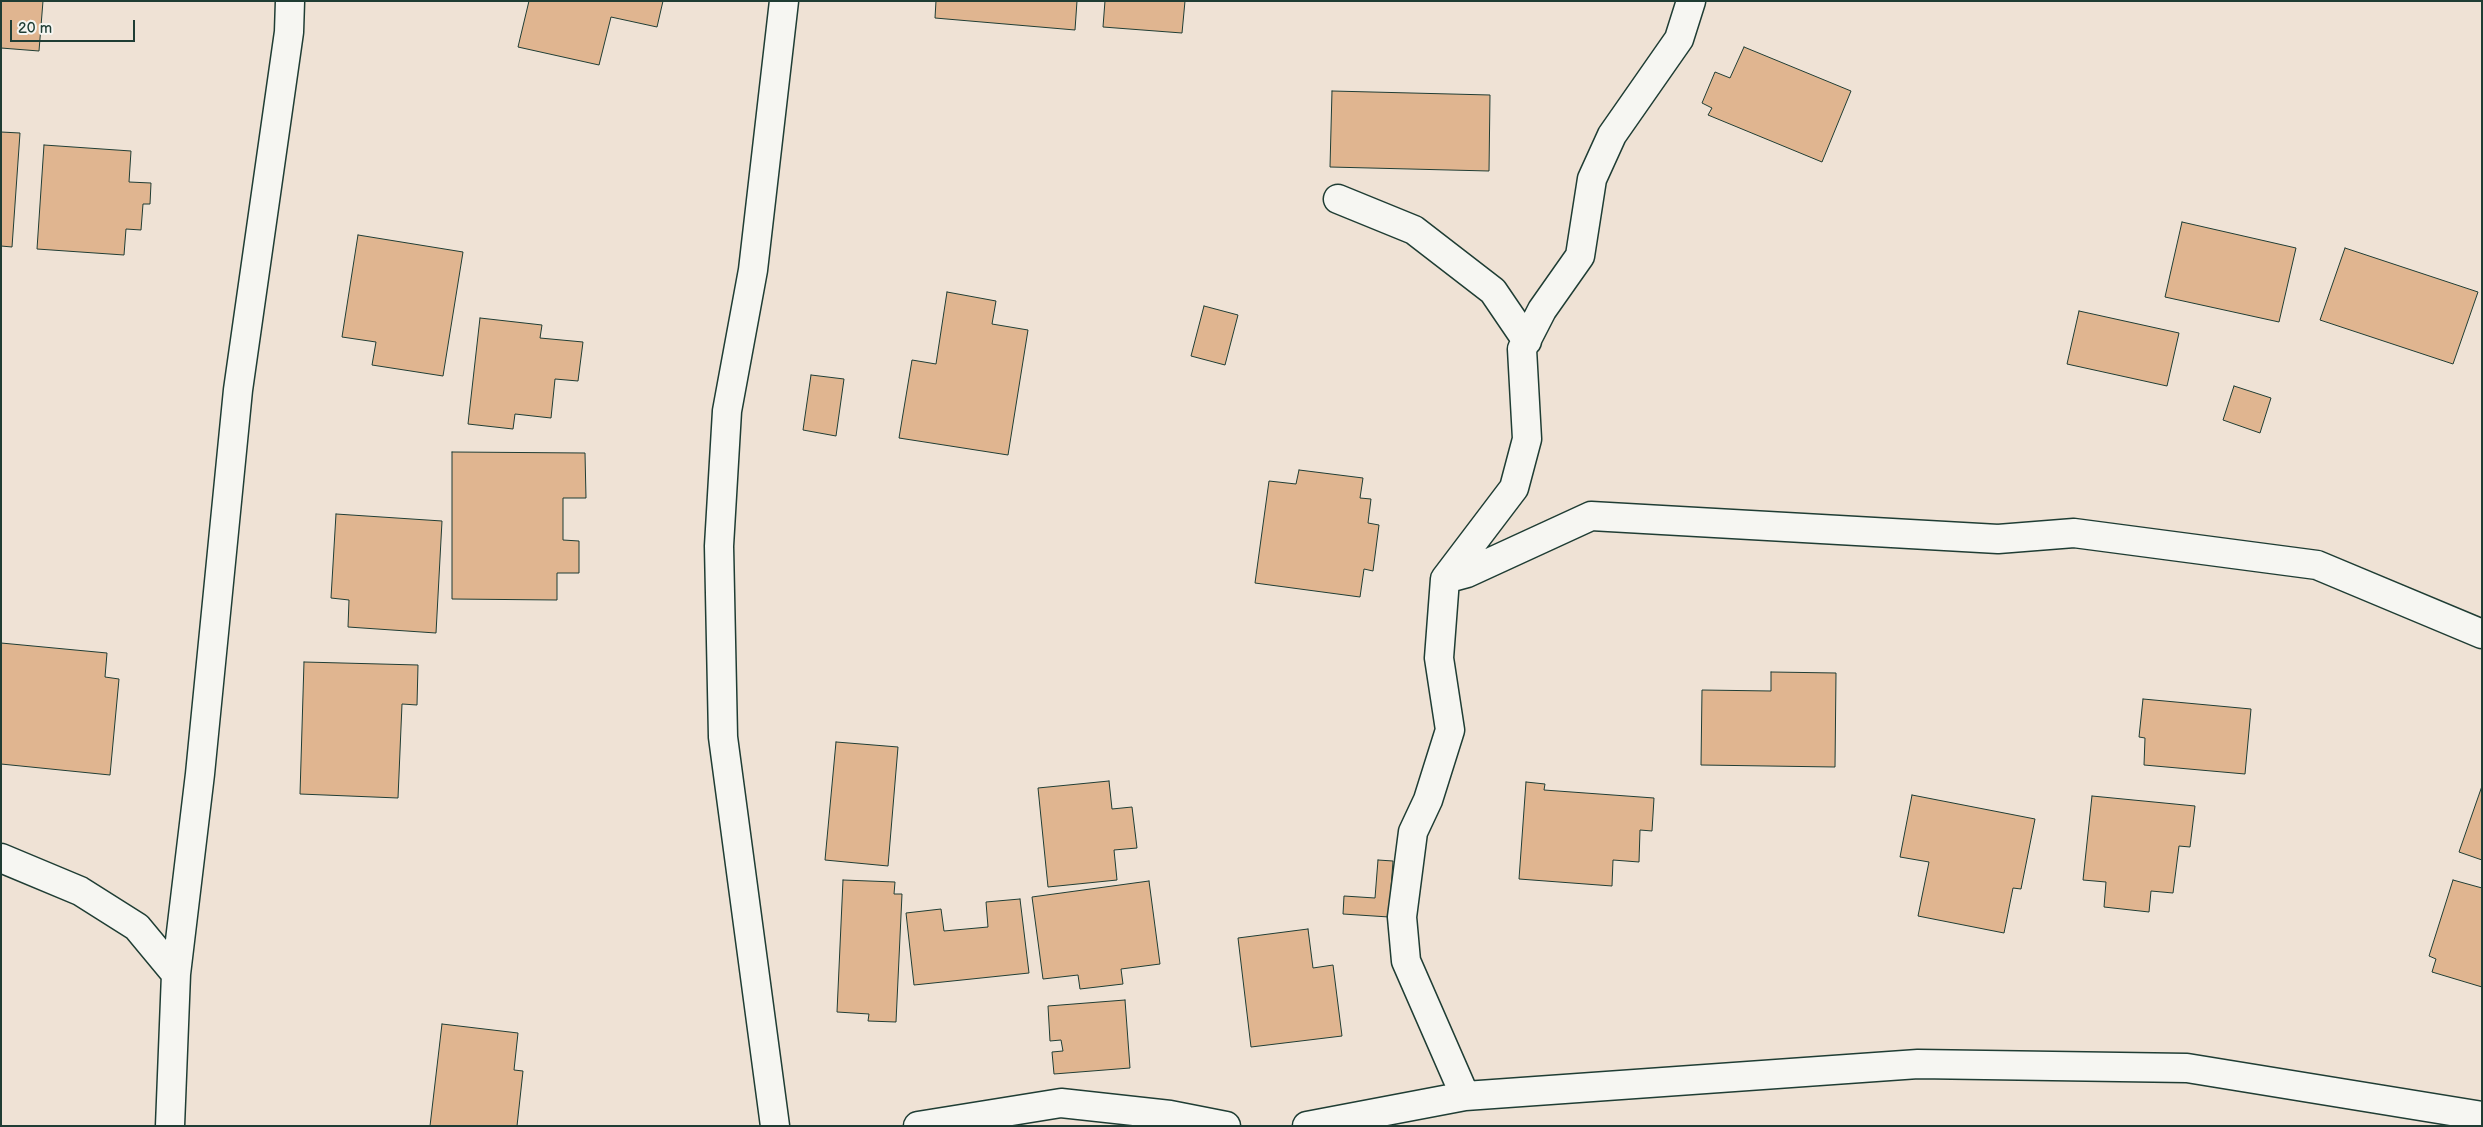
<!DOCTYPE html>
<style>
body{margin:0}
#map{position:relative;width:2483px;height:1127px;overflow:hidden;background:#efe2d5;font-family:"Balsamiq Sans",sans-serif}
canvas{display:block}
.frame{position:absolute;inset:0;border:2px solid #1f3d34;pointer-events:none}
.scale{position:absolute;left:10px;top:20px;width:125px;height:22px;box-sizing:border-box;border:2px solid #1f3d34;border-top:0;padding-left:6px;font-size:15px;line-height:18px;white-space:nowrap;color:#1f3d34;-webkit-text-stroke:4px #f6f6f2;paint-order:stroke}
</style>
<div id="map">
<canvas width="2483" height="1127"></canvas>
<div class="frame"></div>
<div class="scale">20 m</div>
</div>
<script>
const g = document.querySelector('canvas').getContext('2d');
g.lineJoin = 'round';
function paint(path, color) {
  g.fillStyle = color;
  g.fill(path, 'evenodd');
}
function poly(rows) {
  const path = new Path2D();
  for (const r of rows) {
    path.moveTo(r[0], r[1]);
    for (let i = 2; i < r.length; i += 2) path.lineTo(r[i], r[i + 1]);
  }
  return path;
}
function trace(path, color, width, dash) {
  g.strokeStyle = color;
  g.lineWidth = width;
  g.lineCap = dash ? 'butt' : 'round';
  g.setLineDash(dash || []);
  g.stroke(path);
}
const building = poly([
 [1,1,43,1,39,51,1,48,1,1],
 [529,1,663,1,657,27,611,17,599,65,518,47,529,1],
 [936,1,1077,1,1075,30,935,18,936,1],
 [1105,1,1185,1,1182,33,1103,27,1105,1],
 [1744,47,1851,91,1822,162,1708,115,1712,108,1702,103,1715,72,1730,78,1744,47],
 [1332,91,1490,95,1489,171,1330,167,1332,91],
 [1,132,20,133,12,247,1,246,1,132],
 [44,145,131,151,129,182,151,183,150,204,143,204,141,230,126,229,124,255,37,249,44,145],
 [2182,222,2296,248,2279,322,2165,297,2182,222],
 [358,235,463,252,443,376,372,365,376,342,342,337,358,235],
 [2345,248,2478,292,2453,364,2320,320,2345,248],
 [947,292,996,301,992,324,1028,330,1008,455,899,438,912,360,936,364,947,292],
 [1204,306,1238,315,1225,365,1191,356,1204,306],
 [2079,311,2179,333,2167,386,2067,364,2079,311],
 [480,318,542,325,540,338,583,342,578,381,555,379,551,418,515,414,513,429,468,424,480,318],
 [811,375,844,379,836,436,803,430,811,375],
 [2234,386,2271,398,2260,433,2223,420,2234,386],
 [452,452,585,453,586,498,563,498,563,540,579,541,579,573,557,573,557,600,452,599,452,452],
 [1299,470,1363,478,1360,498,1371,499,1368,523,1379,525,1373,571,1364,569,1360,597,1255,583,1269,481,1296,484,1299,470],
 [336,514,442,521,436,633,348,627,349,600,331,598,336,514],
 [1,643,107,653,105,677,119,679,110,775,1,764,1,643],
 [304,662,418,665,417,705,402,704,398,798,300,794,304,662],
 [1771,672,1836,673,1835,767,1701,765,1702,690,1771,691,1771,672],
 [2143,699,2251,709,2245,774,2144,765,2145,738,2139,737,2143,699],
 [836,742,898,747,888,866,825,860,836,742],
 [1109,781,1112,809,1132,807,1137,848,1114,850,1117,880,1048,887,1038,788,1109,781],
 [1526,782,1545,784,1544,790,1654,798,1652,831,1640,830,1639,862,1613,860,1612,886,1519,879,1526,782],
 [2482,786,2482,860,2459,852,2482,786],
 [1912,795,2035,819,2021,889,2013,888,2004,933,1918,916,1929,862,1900,857,1912,795],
 [2092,796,2195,806,2190,847,2179,846,2173,893,2151,891,2149,912,2104,907,2106,882,2083,880,2092,796],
 [1378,860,1393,861,1389,917,1343,914,1344,896,1375,898,1378,860],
 [843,880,895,882,894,894,902,894,896,1022,868,1021,869,1014,837,1012,843,880],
 [2453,880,2482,888,2482,987,2432,972,2436,959,2429,956,2453,880],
 [1149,881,1160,964,1121,969,1123,984,1080,989,1078,975,1043,979,1032,897,1149,881],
 [1020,899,1029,973,914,985,906,913,941,909,944,931,988,927,986,902,1020,899],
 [1308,929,1313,968,1333,965,1342,1036,1251,1047,1238,938,1308,929],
 [1125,1000,1130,1068,1054,1074,1052,1052,1063,1051,1061,1040,1050,1041,1048,1006,1125,1000],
 [442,1024,518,1033,514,1070,523,1071,517,1126,430,1126,442,1024]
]);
const minor = poly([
 [1338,199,1414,230,1493,291,1527,341],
 [1445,579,1514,488,1527,439,1522,349,1542,310,1580,256,1592,179,1612,135,1679,39,1691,1],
 [1,858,80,891,137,927,176,974],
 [1465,1096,1406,961,1402,917,1413,832,1428,800,1450,730,1439,658,1445,579,1467,573,1591,516,1998,539,2074,533,2317,565,2482,634],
 [170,1126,176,974,200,774,238,390,289,32,290,1],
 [775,1126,723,737,719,546,727,411,753,270,784,1],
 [918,1126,1061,1103,1170,1115,1226,1126],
 [1307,1126,1465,1096,1918,1064,2187,1068,2482,1116]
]);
paint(building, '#e0b590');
trace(building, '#1f3d34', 1);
trace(minor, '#1f3d34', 31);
trace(minor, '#f6f6f2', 28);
</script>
